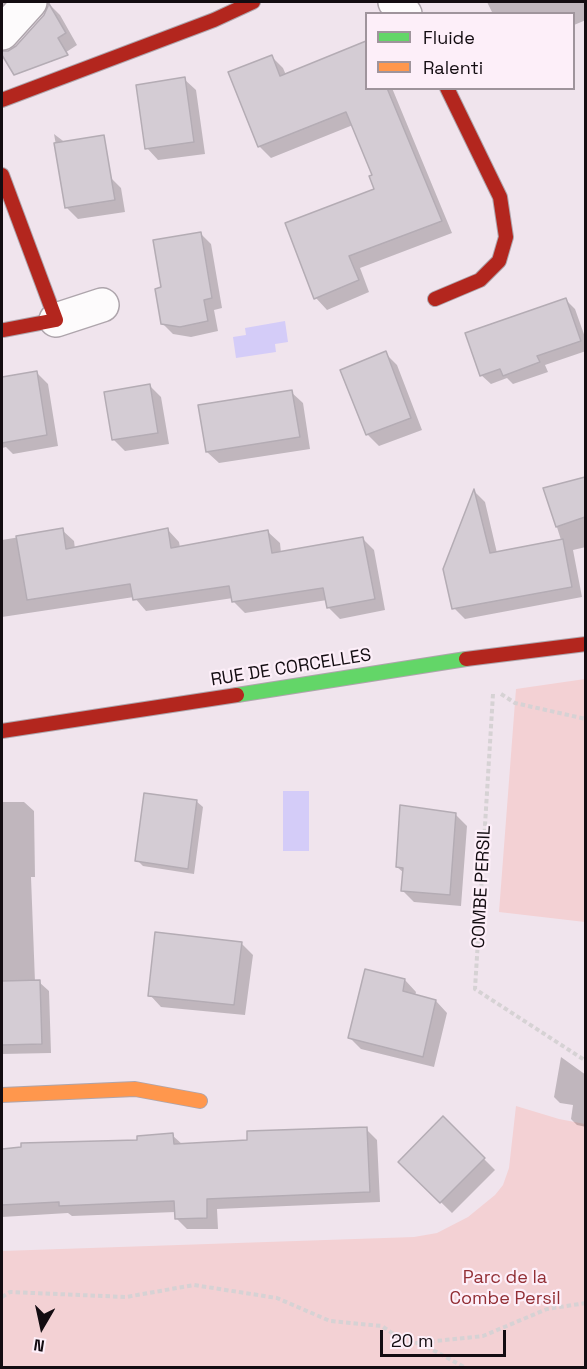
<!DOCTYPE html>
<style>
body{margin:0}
#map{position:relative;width:587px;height:1369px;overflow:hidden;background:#f0e4ed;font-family:"Space Grotesk",sans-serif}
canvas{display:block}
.frame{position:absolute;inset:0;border:3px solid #130c11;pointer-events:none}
.legend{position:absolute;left:365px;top:12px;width:210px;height:78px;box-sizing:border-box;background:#fdeff9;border:2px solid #9f949c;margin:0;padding:8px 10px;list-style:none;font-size:18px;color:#130c11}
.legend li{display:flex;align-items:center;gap:12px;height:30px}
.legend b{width:30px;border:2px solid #9f949c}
.north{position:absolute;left:12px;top:1297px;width:60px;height:60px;-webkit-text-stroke:4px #fdeff9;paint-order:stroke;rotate:189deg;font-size:16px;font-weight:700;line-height:24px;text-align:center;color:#130c11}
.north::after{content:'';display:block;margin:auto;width:21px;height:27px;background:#130c11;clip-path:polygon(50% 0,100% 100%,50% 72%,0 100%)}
.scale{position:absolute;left:380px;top:1330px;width:126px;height:27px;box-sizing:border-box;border:3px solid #130c11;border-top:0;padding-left:8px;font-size:18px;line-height:21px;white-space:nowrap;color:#130c11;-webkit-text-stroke:4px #fdeff9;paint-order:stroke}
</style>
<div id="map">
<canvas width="587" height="1369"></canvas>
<div class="frame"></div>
<ul class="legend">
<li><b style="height:8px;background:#63d668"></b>Fluide</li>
<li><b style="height:8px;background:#ff974d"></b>Ralenti</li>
</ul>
<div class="north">N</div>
<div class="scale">20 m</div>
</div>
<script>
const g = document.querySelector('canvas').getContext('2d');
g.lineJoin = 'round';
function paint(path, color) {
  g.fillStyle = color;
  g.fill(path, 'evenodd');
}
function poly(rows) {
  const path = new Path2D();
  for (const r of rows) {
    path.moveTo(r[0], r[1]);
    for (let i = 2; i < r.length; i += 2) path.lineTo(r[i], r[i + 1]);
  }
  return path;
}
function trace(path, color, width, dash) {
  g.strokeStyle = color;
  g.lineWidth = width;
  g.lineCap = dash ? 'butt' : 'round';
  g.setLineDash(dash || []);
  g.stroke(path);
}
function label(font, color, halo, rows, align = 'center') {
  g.font = font + ' "Space Grotesk",sans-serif';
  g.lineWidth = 4.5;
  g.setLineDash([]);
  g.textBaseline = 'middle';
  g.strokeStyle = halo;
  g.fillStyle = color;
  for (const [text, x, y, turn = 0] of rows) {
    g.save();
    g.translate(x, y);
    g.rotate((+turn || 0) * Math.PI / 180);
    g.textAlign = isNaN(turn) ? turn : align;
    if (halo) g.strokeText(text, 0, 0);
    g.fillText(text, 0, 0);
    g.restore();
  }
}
const green = poly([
 [585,679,585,922,499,912,516,689],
 [516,1106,559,1119,585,1124,585,1367,2,1367,2,1251,414,1237,437,1233,468,1217,495,1195,503,1185,509,1168]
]);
const water = poly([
 [285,321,288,342,275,344,276,352,236,358,233,337,246,335,245,328],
 [283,791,309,791,309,851,283,851]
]);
const shadow = poly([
 [2,2,16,2,2,16],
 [487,2,586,2,586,20,574,25,574,14,493,14],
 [50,5,60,15,77,45,51,62,37,49],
 [366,43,366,88,392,88,452,233,360,268,369,292,327,310,316,298,376,190,374,175,353,125,271,158,259,146,271,56,283,68,286,75],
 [184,79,196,90,205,154,158,160,147,148],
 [54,134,109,176,121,188,125,212,78,219,67,208],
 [200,233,211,244,222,308,214,310,218,331,191,337,173,334,163,324],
 [566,300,575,309,586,340,586,351,545,365,548,372,513,384,507,378,491,384,481,375],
 [385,353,397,365,422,430,379,446,367,434],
 [37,373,48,384,58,446,13,454,6,447,2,448,2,378],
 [150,386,161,397,169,444,125,451,114,440],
 [291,392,303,403,310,449,219,463,207,452],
 [586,478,586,547,573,550,582,597,465,619,454,608,475,492,485,502,497,553,561,540,545,489],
 [62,530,74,541,75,549,168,530,179,542,180,548,268,532,280,543,281,553,363,539,374,550,385,610,340,619,328,607,327,600,245,613,234,602,233,598,146,611,134,597,2,617,2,540],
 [196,801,203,807,194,874,143,866,137,860],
 [2,802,24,802,34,811,35,877,31,877,35,982,39,982,49,991,51,1053,2,1054],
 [455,814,467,826,461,906,414,902,402,890,404,873,397,867],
 [241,943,253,955,245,1015,161,1007,150,995],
 [405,980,416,992,415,996,436,1001,447,1013,434,1067,361,1049,349,1037],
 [561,1057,586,1075,586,1127,577,1125,571,1119,573,1105,560,1103,554,1097],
 [443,1118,495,1170,452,1213,400,1162],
 [366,1129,377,1140,380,1202,217,1209,218,1229,187,1229,176,1218,176,1212,72,1216,68,1213,2,1217,2,1150,139,1141,172,1135,183,1145,248,1141]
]);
const building = poly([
 [48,2,66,33,58,38,68,55,14,75,2,55,2,51,8,51,16,46,44,15,48,6,48,2],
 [366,41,366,88,387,88,442,221,349,256,359,280,314,299,285,223,374,189,369,176,372,175,346,112,258,147,228,72,272,55,280,76,366,41],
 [185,77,194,142,145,149,136,85,185,77],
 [104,135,115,200,65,208,54,143,104,135],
 [201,232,212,298,204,300,208,321,180,327,161,324,155,289,161,287,153,240,201,232],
 [566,298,581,341,537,356,540,362,503,376,500,369,480,376,465,333,566,298],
 [386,351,411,418,366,435,340,370,386,351],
 [37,371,47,435,2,443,2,377,37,371],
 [150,384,158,433,112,440,104,392,150,384],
 [292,390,300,437,206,452,198,405,292,390],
 [585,477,585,517,556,527,543,488,585,477],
 [474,489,490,553,563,539,572,587,452,609,443,569,474,489],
 [63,528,66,549,168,528,171,548,268,530,272,553,363,537,375,599,327,608,323,588,232,602,229,586,133,600,130,584,27,600,16,536,63,528],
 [144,793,197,800,188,869,135,861,144,793],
 [400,805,456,813,450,895,401,891,403,868,396,867,400,805],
 [155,932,242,942,234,1005,148,996,155,932],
 [365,969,405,979,403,991,436,1000,423,1057,348,1038,365,969],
 [40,980,42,1044,2,1045,2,981,40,980],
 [443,1116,485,1158,440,1203,398,1162,443,1116],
 [367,1127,370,1192,207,1199,207,1218,175,1219,174,1201,59,1206,59,1202,2,1205,2,1149,21,1147,21,1143,137,1140,137,1136,173,1133,174,1144,247,1140,247,1131,367,1127]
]);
const path = poly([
 [493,694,475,989,586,1061],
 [501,694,515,703,586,719],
 [2,1297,10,1292,126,1297,194,1285,277,1298,330,1321,382,1326,408,1344,483,1336,547,1309,586,1303],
 [420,1343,466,1368]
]);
const street = poly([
 [395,2,405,14],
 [2,33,30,2],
 [56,320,102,305]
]);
const fast = poly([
 [237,695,466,659]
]);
const slow = poly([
 [2,1095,135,1089,200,1101]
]);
const jam = poly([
 [2,100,214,20,253,2],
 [2,175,56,320,4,330],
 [435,299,480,280,499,261,506,237,500,197,447,88],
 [466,659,586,644],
 [2,731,237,695]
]);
const streetNames = [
 ["RUE DE CORCELLES",291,668,-9],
 ["COMBE PERSIL",482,887,-87]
];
const parkNames = [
 ["Parc de la",505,1278],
 ["Combe Persil",505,1299]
];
paint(green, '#f3d1d4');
paint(water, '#d4ccf8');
paint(shadow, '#0003');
paint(building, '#d4ccd4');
trace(building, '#b4acb4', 1.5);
trace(street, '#aea5ac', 36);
trace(fast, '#aea5ac', 16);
trace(slow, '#aea5ac', 16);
trace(jam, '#aea5ac', 16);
trace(path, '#d6d2d4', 4, [4.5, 3]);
trace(street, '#fdfbfc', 33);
trace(fast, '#63d668', 14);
trace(slow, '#ff974d', 14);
trace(jam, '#b3261e', 14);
label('18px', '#130c11', '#fdeff9', streetNames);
label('18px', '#922f35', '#fdeff9', parkNames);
</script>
